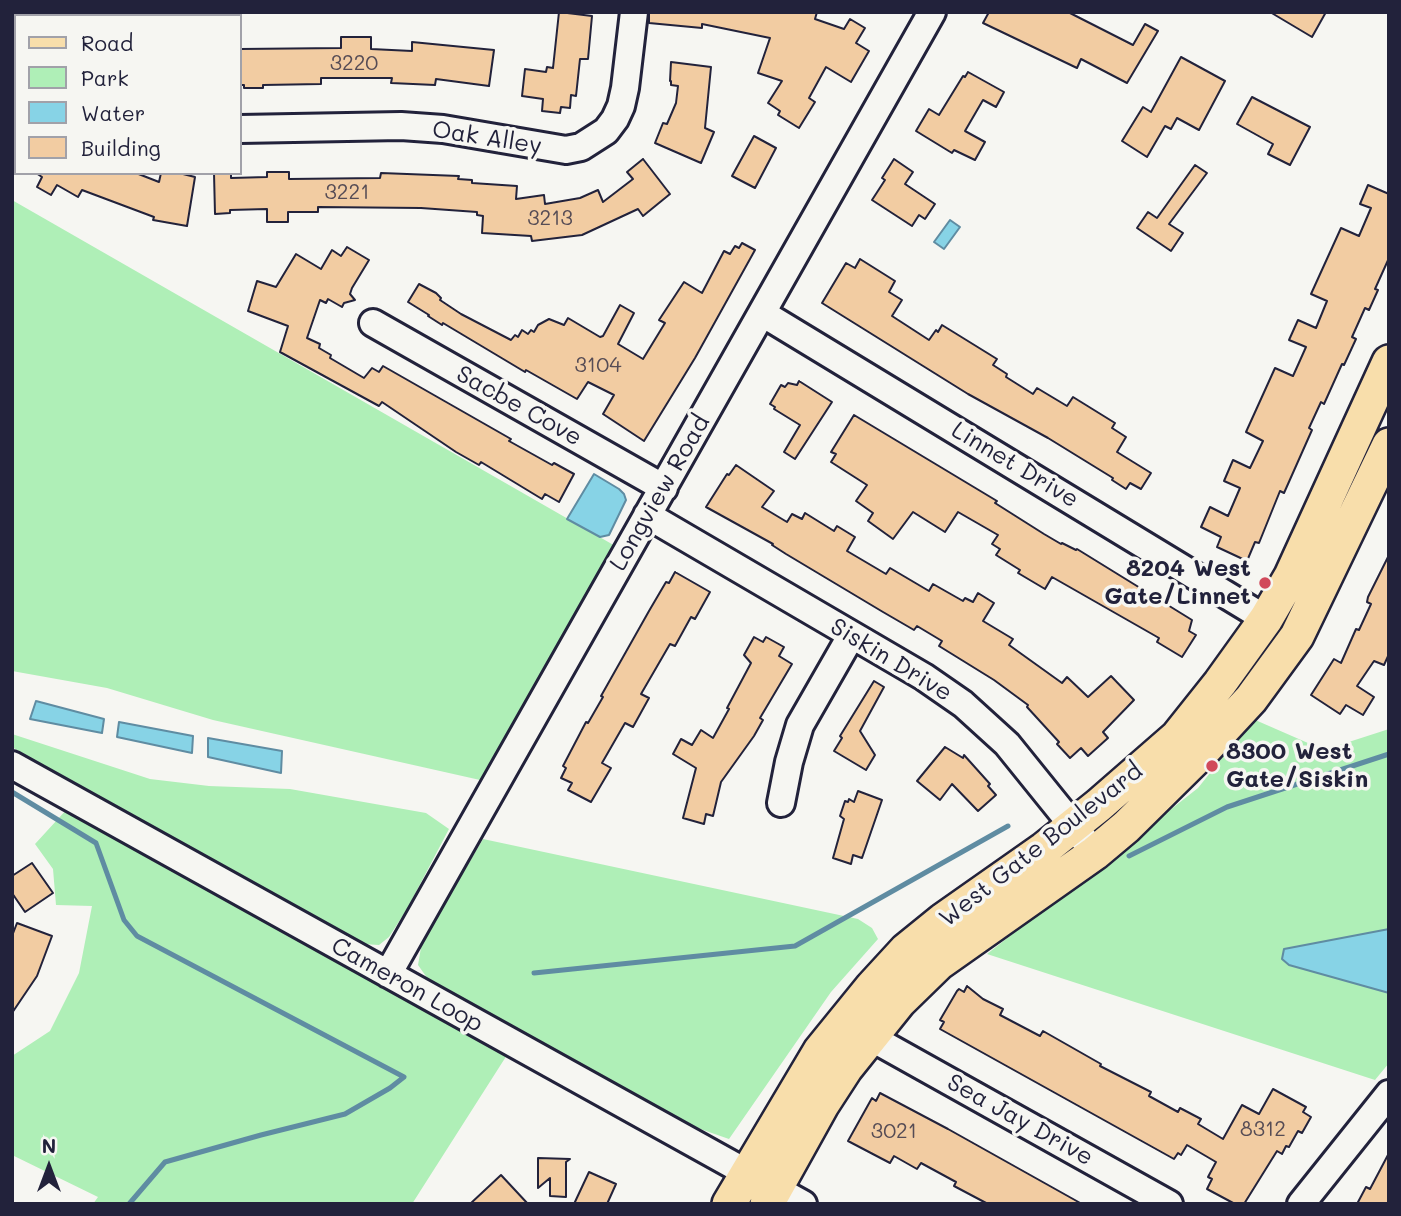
<!DOCTYPE html>
<style>
body{margin:0}
#map{position:relative;width:1401px;height:1216px;overflow:hidden;background:#f6f6f2;font-family:Mali,sans-serif}
canvas{display:block}
.frame{position:absolute;inset:0;border:14px solid #22223b;pointer-events:none}
.legend{position:absolute;left:14px;top:14px;width:228px;height:161px;box-sizing:border-box;background:#f6f6f2;border:2px solid #a1a1a9;margin:0;padding:9px 12px;list-style:none;font-size:21px;color:#22223b}
.legend li{display:flex;align-items:center;gap:14px;height:35px}
.legend b{width:35px;border:2px solid #a1a1a9}
.north{position:absolute;left:14px;top:1132px;width:70px;height:70px;-webkit-text-stroke:5px #f6f6f2;paint-order:stroke;rotate:0deg;font-size:19px;font-weight:700;line-height:28px;text-align:center;color:#22223b}
.north::after{content:'';display:block;margin:auto;width:24px;height:32px;background:#22223b;clip-path:polygon(50% 0,100% 100%,50% 72%,0 100%)}
</style>
<div id="map">
<canvas width="1401" height="1216"></canvas>
<div class="frame"></div>
<ul class="legend">
<li><b style="height:9px;background:#f8deab"></b>Road</li>
<li><b style="height:19px;background:#afefb7"></b>Park</li>
<li><b style="height:19px;background:#87d3e6"></b>Water</li>
<li><b style="height:19px;background:#f2cca2"></b>Building</li>
</ul>
<div class="north">N</div>
</div>
<script>
const g = document.querySelector('canvas').getContext('2d');
g.lineJoin = 'round';
function paint(path, color) {
  g.fillStyle = color;
  g.fill(path, 'evenodd');
}
function poly(rows) {
  const path = new Path2D();
  for (const r of rows) {
    path.moveTo(r[0], r[1]);
    for (let i = 2; i < r.length; i += 2) path.lineTo(r[i], r[i + 1]);
  }
  return path;
}
function trace(path, color, width, dash) {
  g.strokeStyle = color;
  g.lineWidth = width;
  g.lineCap = dash ? 'butt' : 'round';
  g.setLineDash(dash || []);
  g.stroke(path);
}
function label(font, color, halo, rows, align = 'center') {
  g.font = font + ' Mali,sans-serif';
  g.lineWidth = 7;
  g.setLineDash([]);
  g.textBaseline = 'middle';
  g.strokeStyle = halo;
  g.fillStyle = color;
  for (const [text, x, y, turn = 0] of rows) {
    g.save();
    g.translate(x, y);
    g.rotate((+turn || 0) * Math.PI / 180);
    g.textAlign = isNaN(turn) ? turn : align;
    if (halo) g.strokeText(text, 0, 0);
    g.fillText(text, 0, 0);
    g.restore();
  }
}
const green = poly([
 [12,200,617,547,489,782,213,720,107,688,12,671],
 [1253,719,1324,750,1389,729,1389,1063,1375,1080,987,954,1198,788],
 [12,734,150,779,209,786,290,789,426,813,449,829,407,909,389,937,379,945,363,944,258,889,32,759,12,747],
 [68,808,507,1055,412,1204,93,1204,98,1197,12,1155,12,1056,50,1031,79,973,92,906,56,905,53,869,35,844],
 [483,839,858,919,872,928,878,939,831,992,729,1139,686,1124,430,982,418,965,422,942]
]);
const water = poly([
 [950,220,960,227,944,249,934,242,950,220],
 [594,474,619,489,624,494,626,500,609,535,600,537,567,519,594,474],
 [36,701,104,719,102,733,30,719,36,701],
 [119,722,193,736,192,753,117,737,119,722],
 [208,738,282,751,281,773,208,757,208,738],
 [1389,929,1389,993,1289,965,1282,959,1284,949,1389,929]
]);
const stream = poly([
 [12,792,96,843,124,920,137,936,404,1077,390,1088,345,1114,261,1135,165,1162,129,1204],
 [1129,856,1227,807,1389,754],
 [534,973,795,946,1008,826]
]);
const building = poly([
 [559,12,592,16,588,59,580,59,576,96,571,95,570,108,561,107,560,113,542,111,543,99,522,96,525,69,546,72,547,67,553,68,559,12],
 [649,12,817,12,815,19,844,29,850,19,865,28,856,43,869,51,851,82,826,67,809,98,815,102,799,128,778,115,780,111,768,103,782,81,758,73,770,38,702,24,702,28,649,23,649,12],
 [989,12,1068,12,1133,45,1145,24,1158,31,1127,83,1081,59,1077,68,983,23,989,12],
 [1270,12,1326,12,1312,37,1270,12],
 [341,37,371,37,371,49,412,51,412,42,494,50,489,86,436,79,435,85,391,83,392,78,321,78,321,84,263,85,263,88,244,88,244,85,240,85,240,49,341,48,341,37],
 [1181,57,1225,81,1199,130,1177,118,1171,129,1165,126,1147,157,1122,141,1143,107,1151,112,1181,57],
 [671,62,711,67,705,128,714,132,701,163,655,143,663,123,667,124,676,103,678,86,671,85,671,81,670,81,671,62],
 [968,72,1004,92,996,107,983,100,965,131,985,142,975,160,954,150,952,153,916,131,929,109,939,115,963,76,965,77,968,72],
 [1252,97,1310,127,1290,165,1268,154,1273,144,1237,124,1252,97],
 [754,136,776,148,755,188,732,176,754,136],
 [643,159,670,194,643,216,638,209,582,235,532,241,531,236,482,233,483,216,477,215,477,212,421,208,318,207,318,212,288,212,288,222,267,222,267,209,230,210,230,213,215,214,214,173,231,173,231,178,267,177,267,172,289,172,289,179,380,178,381,173,459,176,458,179,472,180,472,183,517,186,516,199,544,195,545,204,580,198,598,190,603,202,633,179,627,172,643,159],
 [894,159,913,172,905,184,935,204,925,219,919,215,912,226,872,200,885,180,882,178,894,159],
 [1195,165,1207,173,1169,224,1183,233,1171,251,1137,228,1148,212,1157,218,1195,165],
 [36,173,136,173,159,182,161,173,179,173,195,177,187,226,153,220,154,217,82,190,78,197,57,185,51,195,37,187,42,177,36,173],
 [1368,185,1389,194,1389,258,1375,289,1378,290,1369,310,1365,308,1352,337,1356,339,1344,365,1342,364,1324,404,1321,402,1309,428,1312,430,1284,493,1280,491,1259,543,1255,542,1247,561,1217,547,1221,537,1201,527,1210,507,1228,516,1240,488,1224,481,1233,460,1250,468,1263,441,1246,432,1275,368,1293,376,1306,347,1289,340,1298,320,1316,328,1327,301,1311,294,1341,228,1359,236,1371,208,1360,204,1368,185],
 [742,243,755,250,695,358,644,441,603,414,614,395,588,382,577,399,526,370,525,372,443,323,442,325,428,316,429,315,408,302,419,284,436,293,441,298,440,300,461,314,511,340,515,335,518,337,522,330,528,334,531,330,534,332,538,325,549,319,564,325,568,318,600,337,603,336,620,305,634,313,618,344,643,359,665,323,659,320,684,282,702,293,724,251,730,254,735,246,739,248,742,243],
 [347,247,369,260,352,288,350,294,355,300,344,303,342,307,328,299,326,303,320,300,307,338,320,344,319,348,331,355,330,358,364,378,372,368,379,372,383,366,511,439,509,441,552,465,554,463,574,474,559,502,545,494,542,499,481,462,479,465,456,452,382,402,379,406,280,352,288,326,248,311,257,281,276,287,296,254,321,269,332,250,341,256,347,247],
 [860,259,895,281,889,292,902,300,892,316,929,340,936,330,938,332,942,325,997,359,993,365,1007,374,1006,377,1033,394,1037,388,1067,406,1073,397,1115,423,1112,428,1126,437,1117,452,1151,473,1141,489,1130,483,1126,489,1112,480,1113,478,1048,438,968,394,822,303,846,263,855,268,860,259],
 [799,381,832,402,795,459,784,452,800,425,774,409,775,407,770,404,781,385,785,387,788,383,797,385,799,381],
 [854,415,997,501,995,503,1044,534,1061,544,1062,543,1076,550,1077,549,1192,620,1189,631,1196,635,1182,657,1157,642,1159,638,1052,577,1045,589,1018,573,1020,570,996,555,1000,549,992,544,998,535,958,512,945,532,913,512,893,539,868,521,873,513,856,501,867,485,831,462,836,454,831,452,854,415],
 [736,465,774,491,762,507,787,522,792,514,802,519,805,513,834,531,837,526,855,537,847,551,886,574,890,568,929,591,933,584,963,601,965,598,973,602,978,593,994,603,983,621,1013,639,1009,645,1062,683,1067,677,1088,697,1111,676,1134,700,1103,732,1108,738,1088,756,1081,748,1070,758,1057,744,1059,742,1027,707,1028,705,994,680,939,646,942,641,917,626,914,630,883,612,786,554,772,545,773,544,706,507,727,474,729,475,736,465],
 [1389,555,1389,654,1384,665,1374,661,1357,686,1374,697,1363,715,1346,705,1340,714,1311,695,1334,659,1341,663,1356,629,1359,630,1371,604,1367,602,1368,597,1389,555],
 [675,572,710,592,695,619,691,617,675,646,670,644,641,694,649,698,633,727,625,723,602,763,611,768,591,802,568,790,572,783,561,778,566,768,563,766,586,722,588,723,603,697,601,696,649,611,666,582,669,583,675,572],
 [754,637,763,642,766,637,784,647,779,656,792,664,760,718,763,720,754,736,721,782,713,816,706,814,704,824,683,818,696,768,673,754,681,739,692,745,701,730,713,738,729,709,727,708,751,663,744,655,754,637],
 [874,681,884,687,860,731,875,755,866,770,834,751,842,738,840,736,874,681],
 [945,747,963,758,964,755,990,784,988,786,996,795,978,811,952,784,940,800,917,781,945,747],
 [858,791,882,800,862,858,853,855,851,864,833,858,844,819,840,816,845,801,848,802,849,799,854,802,858,791],
 [32,863,53,893,25,912,12,893,12,876,32,863],
 [17,923,52,936,37,976,12,1013,12,936,17,923],
 [967,986,983,999,1003,1009,1000,1015,1040,1036,1043,1031,1101,1064,1100,1066,1151,1092,1149,1096,1178,1112,1180,1108,1201,1119,1198,1124,1223,1139,1242,1105,1259,1114,1273,1089,1306,1107,1303,1112,1311,1117,1302,1133,1298,1131,1289,1147,1286,1146,1282,1154,1277,1151,1244,1204,1235,1204,1207,1189,1212,1179,1208,1177,1216,1162,1187,1145,1181,1155,1178,1153,1174,1159,940,1029,944,1022,940,1020,957,991,959,989,964,992,967,986],
 [880,1093,948,1129,1082,1204,988,1204,954,1186,956,1182,921,1163,917,1169,894,1156,890,1163,848,1141,872,1098,876,1101,880,1093],
 [1389,1153,1389,1204,1357,1204,1366,1187,1370,1189,1389,1153],
 [538,1158,570,1159,566,1162,566,1197,550,1196,550,1178,538,1188,538,1158],
 [589,1172,616,1184,607,1204,574,1204,589,1172],
 [501,1175,528,1204,470,1204,501,1175]
]);
const minor = poly([
 [12,53,16,55],
 [240,129,401,126,443,129,566,150,581,147,606,131,615,119,621,106,625,88,634,12],
 [762,313,1266,619],
 [373,323,664,488],
 [647,515,924,677,963,704,1007,744,1095,853],
 [12,765,803,1204],
 [781,803,789,762,800,725,851,636],
 [388,974,932,12],
 [870,1037,1169,1204],
 [1301,1204,1389,1094]
]);
const major = poly([
 [729,1204,820,1051,872,987,906,950,943,920,1044,849,1099,805,1177,737,1220,683,1266,619,1291,576,1389,362],
 [767,1204,822,1105,846,1068,899,1002,939,963,1095,853,1126,827,1200,754,1251,699,1297,636,1389,445]
]);
const markers = [
 [1265,583,7,"#d1495b"],
 [1212,766,7,"#d1495b"]
];
const numberNames = [
 ["3220",354,64],
 ["3221",347,193],
 ["3213",550,219],
 ["3104",598,366],
 ["8312",1263,1130],
 ["3021",894,1132]
];
const streetNames = [
 ["Oak Alley",487,138,9],
 ["Sacbe Cove",519,406,29],
 ["Linnet Drive",1015,465,31],
 ["Longview Road",660,493,-60],
 ["Siskin Drive",891,660,31],
 ["West Gate Boulevard",1041,845,-38],
 ["Cameron Loop",407,985,29],
 ["Sea Jay Drive",1020,1120,29]
];
const poiNames = [
 ["8204 West",1251,569],
 ["Gate/Linnet",1251,597],
 ["8300 West",1226,752,"left"],
 ["Gate/Siskin",1226,780,"left"]
];
paint(green, '#afefb7');
paint(water, '#87d3e6');
trace(water, '#5f8ca2', 2);
trace(stream, '#5f8ca2', 5);
paint(building, '#f2cca2');
trace(building, '#22223b', 2);
trace(minor, '#22223b', 32);
trace(major, '#22223b', 38);
trace(minor, '#f6f6f2', 26);
trace(major, '#f8deab', 33);
for (const [x, y, r, color] of markers) {
  const dot = new Path2D();
  dot.arc(x, y, r, 0, 2 * Math.PI);
  g.fillStyle = color;
  g.fill(dot);
  trace(dot, '#f6f6f2', 2.5);
}
label('21px', '#564c55', null, numberNames);
label('24px', '#22223b', '#f6f6f2', streetNames);
label('bold 24px', '#22223b', '#f6f6f2', poiNames, 'right');
</script>
